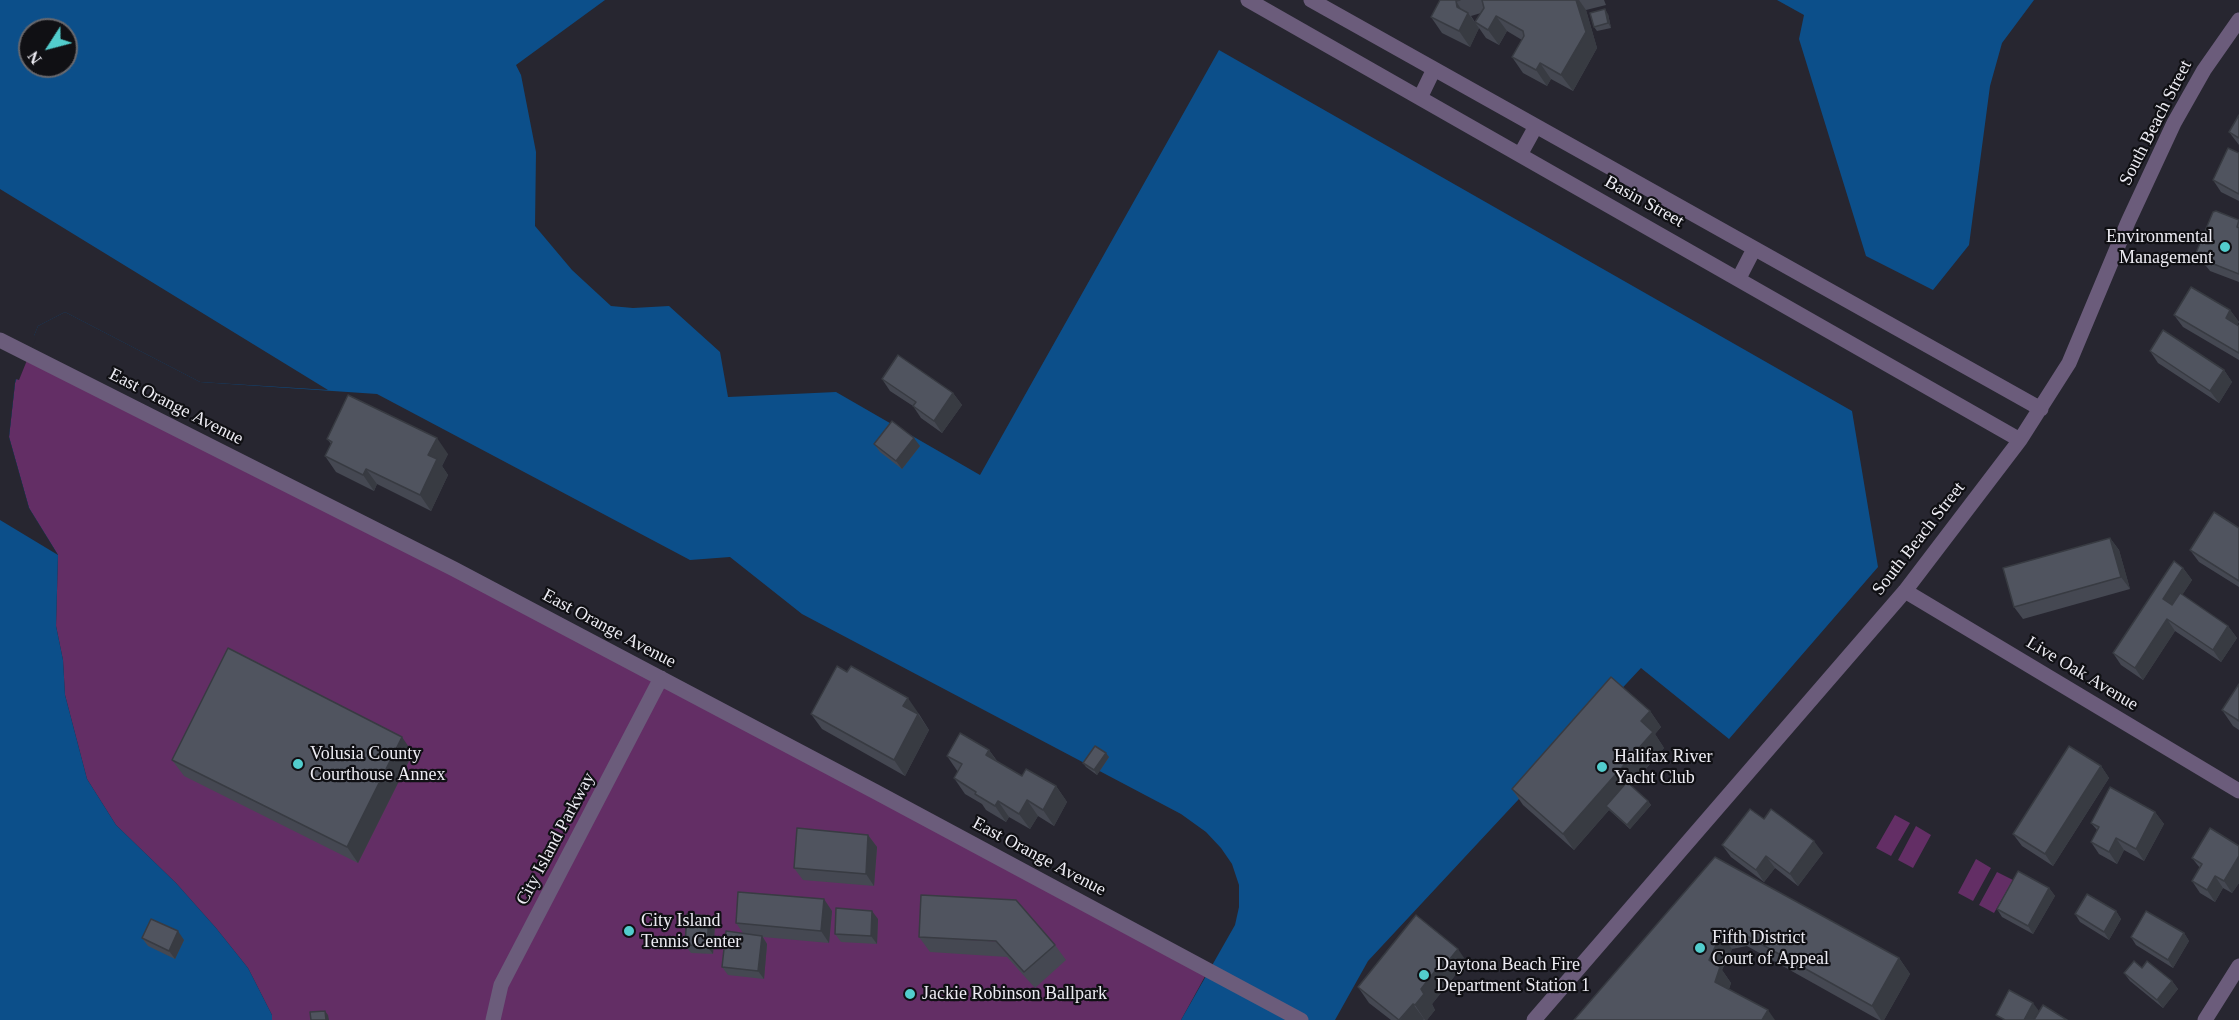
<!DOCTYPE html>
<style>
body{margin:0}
#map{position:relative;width:2239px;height:1020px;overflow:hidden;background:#272630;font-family:"Times New Roman",serif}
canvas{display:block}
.north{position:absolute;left:18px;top:18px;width:60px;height:60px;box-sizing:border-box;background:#101014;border:2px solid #68686d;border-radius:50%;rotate:234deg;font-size:16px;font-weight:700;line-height:24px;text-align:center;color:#edecf3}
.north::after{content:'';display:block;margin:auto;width:21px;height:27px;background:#52cdcd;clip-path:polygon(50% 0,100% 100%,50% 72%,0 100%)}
</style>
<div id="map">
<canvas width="2239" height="1020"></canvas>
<div class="north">N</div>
</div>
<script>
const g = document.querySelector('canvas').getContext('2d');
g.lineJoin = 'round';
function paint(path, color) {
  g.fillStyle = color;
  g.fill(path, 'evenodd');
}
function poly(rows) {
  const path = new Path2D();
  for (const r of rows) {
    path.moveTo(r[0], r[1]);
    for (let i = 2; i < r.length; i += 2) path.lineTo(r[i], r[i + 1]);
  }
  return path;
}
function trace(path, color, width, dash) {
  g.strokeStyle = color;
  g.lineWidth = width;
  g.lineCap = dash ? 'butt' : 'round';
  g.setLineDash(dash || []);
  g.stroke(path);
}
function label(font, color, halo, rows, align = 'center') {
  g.font = font + ' "Times New Roman",serif';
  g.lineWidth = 4.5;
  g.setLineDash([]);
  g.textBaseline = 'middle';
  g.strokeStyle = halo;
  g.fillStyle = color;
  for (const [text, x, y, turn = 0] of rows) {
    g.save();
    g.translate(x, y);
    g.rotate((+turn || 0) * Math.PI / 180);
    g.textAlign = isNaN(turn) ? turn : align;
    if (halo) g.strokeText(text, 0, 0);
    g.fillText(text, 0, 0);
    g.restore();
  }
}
const green = poly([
 [24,359,631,662,1209,969,1181,1020,272,1020,272,1015,248,968,216,928,176,883,116,825,87,779,65,695,63,660,56,626,58,555,29,508,9,437,15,383],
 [1895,815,1910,823,1891,856,1876,848],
 [1916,826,1931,835,1913,868,1898,860],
 [1976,859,1991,868,1973,901,1958,893],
 [1997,872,2013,880,1994,913,1979,905]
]);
const water = poly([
 [0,0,605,0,516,65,521,75,536,152,535,226,572,270,611,306,633,308,669,306,720,352,728,397,836,392,980,475,1219,50,1852,411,1878,567,1729,739,1641,668,1368,961,1335,1020,1181,1020,1235,925,1239,907,1239,885,1232,864,1221,848,1206,832,1181,814,802,614,730,557,690,560,377,394,200,382,65,312,38,326,15,383,9,437,29,508,58,555,56,626,63,660,65,695,87,779,116,825,176,883,216,928,248,968,272,1015,272,1020,0,1020],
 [30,30,66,30,66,66,30,66],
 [1777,0,2034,0,2002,43,1990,86,1969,245,1933,290,1866,256,1799,39,1804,15]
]);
const pier = poly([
 [0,189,328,390,200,382,65,312,38,326,34,336,36,338,19,380,16,379,15,383,9,437,29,508,58,555,0,520]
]);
const minor = poly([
 [1248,0,2020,440],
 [1311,0,2041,409],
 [1420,98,1434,69],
 [1520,155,1536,126],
 [1739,278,1754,249],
 [0,340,454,569,876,792,1301,1020],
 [1905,591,2239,791],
 [493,1020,501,985,661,678],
 [1534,1020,1905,591,2020,440,2069,363,2128,222,2174,123,2204,70,2239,20],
 [2205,1020,2239,966]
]);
const wall = poly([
 [1440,0,1604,0,1606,5,1586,10,1597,48,1573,91,1551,79,1547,86,1523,73,1512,57,1522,40,1507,31,1499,45,1486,38,1479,28,1470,47,1442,33,1431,17],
 [1481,13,1475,22,1471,16],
 [1608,14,1611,28,1597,31,1594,27],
 [2239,115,2239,145,2229,132],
 [2239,153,2239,201,2221,192,2213,180],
 [2239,220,2239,282,2210,271,2206,266,2204,265,2196,253],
 [2230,310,2239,322,2237,325,2239,326,2239,360,2183,327,2174,315],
 [2150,351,2224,370,2232,382,2219,403,2158,363],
 [882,379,953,393,962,405,942,433,921,418,913,406,890,391],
 [327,439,448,454,442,466,448,475,431,511,377,484,374,491,336,472,325,456,331,444],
 [874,444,920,446,902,469,880,452],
 [2239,528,2239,587,2199,562,2190,550],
 [2110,538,2119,550,2130,589,2023,619,2014,607],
 [2183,568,2192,580,2182,595,2228,626,2237,638,2221,662,2175,631,2143,680,2121,665,2113,653],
 [2239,684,2239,730,2233,726,2222,710],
 [1650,711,1661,727,1655,734,1664,748,1631,786,1648,801,1651,805,1630,829,1609,810,1574,850,1523,805,1512,789],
 [811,714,919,714,929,730,905,776,822,729],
 [989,750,998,762,1022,776,1056,786,1067,802,1054,826,1038,816,1030,829,1009,817,1006,822,986,810,982,804,965,794,954,778,958,772,947,756],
 [413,753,358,863,184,776,172,760],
 [1109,757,1097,775,1086,767,1083,763],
 [2101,766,2109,778,2053,866,2022,846,2013,834],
 [2155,812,2164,824,2144,861,2124,850,2117,864,2099,854,2091,842,2097,830,2091,823],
 [1764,819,1823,853,1798,886,1775,868,1764,882,1731,857,1722,845],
 [868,835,877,847,874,886,803,880,794,868],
 [2239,846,2239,883,2232,893,2223,888,2215,902,2200,893,2192,881,2200,868,2192,858],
 [1715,857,1899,958,1910,974,1884,1020,1879,1020,1747,946,1732,949,1722,970,1731,983,1729,989,1574,1020],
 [2049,888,2055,896,2033,934,2002,917,1997,909],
 [832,911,829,943,763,937,767,944,764,979,728,975,722,967,743,933,736,923],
 [2116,911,2121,919,2109,940,2080,922,2075,914],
 [1416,915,1469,965,1460,976,1457,973,1432,1004,1435,1010,1427,1020,1391,1020,1369,1003,1358,987],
 [878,919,877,944,841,942,835,934],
 [715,924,713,954,691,953,685,945],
 [2184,933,2189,941,2173,968,2136,945,2131,937],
 [919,937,1055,945,1066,960,1035,988,1007,957,930,952],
 [142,938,184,940,175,959,148,946],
 [2142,968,2172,981,2178,989,2163,1008,2130,981,2124,973]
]);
const shadedWall = poly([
 [1576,0,1579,0,1586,10,1597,48,1573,91,1561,75],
 [1456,1,1466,17,1468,13,1479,28,1470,47,1459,31,1457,7],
 [1605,9,1608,14,1611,28,1608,23],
 [1496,16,1507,31,1499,45,1488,30],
 [1540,63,1551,79,1547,86,1536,70],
 [2230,310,2239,322,2234,330,2226,318],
 [2224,370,2232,382,2219,403,2210,391],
 [953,393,962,405,942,433,934,421],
 [437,438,448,454,442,466,448,475,431,511,420,495,428,455],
 [914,438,920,446,902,469,896,461],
 [366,469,377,484,374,491,363,475],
 [2110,538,2119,550,2130,589,2121,577],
 [2183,568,2192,580,2172,611,2163,599],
 [2167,619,2175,631,2143,680,2135,668],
 [2228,626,2237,638,2221,662,2213,650],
 [908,698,919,714,914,722,903,706],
 [1650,711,1661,727,1655,734,1664,748,1610,809,1606,806,1609,810,1574,850,1563,834,1641,721],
 [918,714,929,730,905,776,894,760],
 [402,737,413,753,358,863,347,847],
 [989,750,1000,766,986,755],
 [1106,753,1109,757,1097,775,1094,770],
 [2101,766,2109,778,2053,866,2045,854],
 [1056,786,1067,802,1054,826,1043,810],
 [1027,800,1038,816,1030,829,1019,814],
 [998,801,1009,817,1006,822,995,806],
 [1648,801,1651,805,1630,829,1627,825],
 [2155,812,2164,824,2144,861,2136,849],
 [868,835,877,847,874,886,866,874],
 [2116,838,2124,850,2117,864,2109,852],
 [1814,841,1823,853,1798,886,1790,874],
 [1766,856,1775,868,1764,882,1756,870],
 [2239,856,2239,883,2232,893,2224,881],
 [2215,876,2223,888,2215,902,2207,890],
 [2049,888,2055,896,2033,934,2028,926],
 [824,899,832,911,829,943,821,931],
 [872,911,878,919,877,944,871,936],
 [2116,911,2121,919,2109,940,2104,932],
 [709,916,715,924,713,954,707,946],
 [178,931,184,940,175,959,169,951],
 [2184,933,2189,941,2173,968,2168,960],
 [1721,934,1732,949,1722,970,1731,983,1726,997,1715,982,1709,960],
 [762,936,767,944,764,979,758,971],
 [1458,949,1469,965,1460,976,1449,960],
 [1446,957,1457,973,1432,1004,1435,1010,1427,1020,1425,1020,1415,1005,1421,989],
 [1899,958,1910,974,1884,1020,1881,1020,1872,1006],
 [2172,981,2178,989,2163,1008,2157,1000],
 [2033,1003,2039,1011,2034,1020,2024,1020],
 [1413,1004,1424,1019,1423,1020,1400,1020],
 [1768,1010,1775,1020,1762,1020],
 [325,1011,328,1015,329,1020,326,1020]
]);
const building = poly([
 [1440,0,1460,0,1456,1,1457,7,1468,13,1459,31,1431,17,1440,0],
 [1482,0,1576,0,1586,32,1561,75,1540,63,1536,70,1512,57,1524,36,1523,31,1496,16,1488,30,1475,22,1484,8,1482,0],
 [1605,9,1608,23,1594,27,1590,13,1605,9],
 [2239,115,2239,138,2229,132,2239,115],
 [2228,148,2239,153,2239,194,2213,180,2228,148],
 [2216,211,2239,220,2237,227,2239,228,2239,274,2201,259,2203,256,2196,253,2213,212,2216,211],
 [2191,287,2230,310,2226,318,2239,326,2239,353,2174,315,2191,287],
 [2163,330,2224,370,2210,391,2150,351,2163,330],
 [898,355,953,393,934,421,913,406,916,402,882,379,898,355],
 [348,395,437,438,428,455,437,459,420,495,366,469,363,475,325,456,332,442,327,439,348,395],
 [892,421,914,438,896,461,874,444,892,421],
 [2214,512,2239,528,2239,581,2190,550,2214,512],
 [2110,538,2121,577,2014,607,2003,568,2110,538],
 [2174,561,2183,568,2163,599,2172,605,2180,593,2228,626,2213,650,2167,619,2135,668,2113,653,2174,561],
 [228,648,402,737,347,847,172,760,228,648],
 [837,666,847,672,851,666,908,698,903,706,918,714,894,760,811,714,837,666],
 [1611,677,1650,711,1641,721,1653,732,1563,834,1512,789,1611,677],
 [2239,684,2239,721,2222,710,2239,684],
 [960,733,989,750,986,755,1022,776,1026,769,1056,786,1043,810,1027,800,1019,814,998,801,995,806,975,794,976,792,954,778,962,764,947,756,960,733],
 [1095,746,1106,753,1094,770,1083,763,1095,746],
 [2069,746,2101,766,2045,854,2013,834,2069,746],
 [1627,782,1648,801,1627,825,1606,806,1627,782],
 [2110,787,2155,812,2136,849,2116,838,2109,852,2091,842,2099,827,2091,823,2110,787],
 [1750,809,1764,819,1771,809,1814,841,1790,874,1766,856,1756,870,1722,845,1750,809],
 [797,828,868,835,866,874,794,868,797,828],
 [2210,828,2239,846,2239,856,2224,881,2215,876,2207,890,2192,881,2202,864,2192,858,2210,828],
 [1715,857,1899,958,1872,1006,1736,930,1721,934,1709,960,1720,967,1715,982,1768,1010,1762,1020,1574,1020,1715,857],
 [2018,871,2049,888,2028,926,1997,909,2018,871],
 [738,892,824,899,821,931,736,923,738,892],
 [2087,894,2116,911,2104,932,2075,914,2087,894],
 [921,895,1016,900,1055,945,1024,972,996,941,919,937,921,895],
 [836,908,872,911,871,936,835,934,836,908],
 [2146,911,2184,933,2168,960,2131,937,2146,911],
 [687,914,709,916,707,946,685,945,687,914],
 [1416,915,1458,949,1449,960,1446,957,1421,989,1424,994,1415,1005,1413,1004,1399,1020,1358,987,1416,915],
 [151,919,178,931,169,951,142,938,151,919],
 [726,931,762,936,758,971,722,967,726,931],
 [2134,961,2142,968,2147,961,2172,981,2157,1000,2124,973,2134,961],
 [2009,990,2033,1003,2024,1020,2005,1020,1996,1015,2009,990],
 [2043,1005,2067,1020,2034,1020,2043,1005],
 [325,1011,326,1020,311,1020,310,1012,325,1011]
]);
const markers = [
 [2225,247,6,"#52cdcd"],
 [298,764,6,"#52cdcd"],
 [1602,767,6,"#52cdcd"],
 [629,931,6,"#52cdcd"],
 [1700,948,6,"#52cdcd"],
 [1424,975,6,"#52cdcd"],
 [910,994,6,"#52cdcd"]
];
const streetNames = [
 ["South Beach Street",2156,123,-63],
 ["Basin Street",1644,202,29],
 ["East Orange Avenue",176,407,27],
 ["South Beach Street",1919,539,-52],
 ["East Orange Avenue",609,629,28],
 ["Live Oak Avenue",2082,674,31],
 ["City Island Parkway",556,839,-62],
 ["East Orange Avenue",1039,857,28]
];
const poiNames = [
 ["Environmental",2213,237,"right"],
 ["Management",2213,258,"right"],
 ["Volusia County",310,754],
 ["Courthouse Annex",310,775],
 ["Halifax River",1614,757],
 ["Yacht Club",1614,778],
 ["City Island",641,921],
 ["Tennis Center",641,942],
 ["Fifth District",1712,938],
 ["Court of Appeal",1712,959],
 ["Daytona Beach Fire",1436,965],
 ["Department Station 1",1436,986],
 ["Jackie Robinson Ballpark",922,994]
];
paint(green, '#632e65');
paint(water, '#0c4f8a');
paint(pier, '#272630');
trace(minor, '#6b5c7b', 15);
paint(wall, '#454852');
paint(shadedWall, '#383b42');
paint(building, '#50545f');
trace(building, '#383b42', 1.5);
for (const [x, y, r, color] of markers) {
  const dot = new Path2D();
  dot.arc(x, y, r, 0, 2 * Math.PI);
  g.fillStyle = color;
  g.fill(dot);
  trace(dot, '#101014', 2);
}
label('18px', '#edecf3', '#101014', streetNames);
label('18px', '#edecf3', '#101014', poiNames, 'left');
</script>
